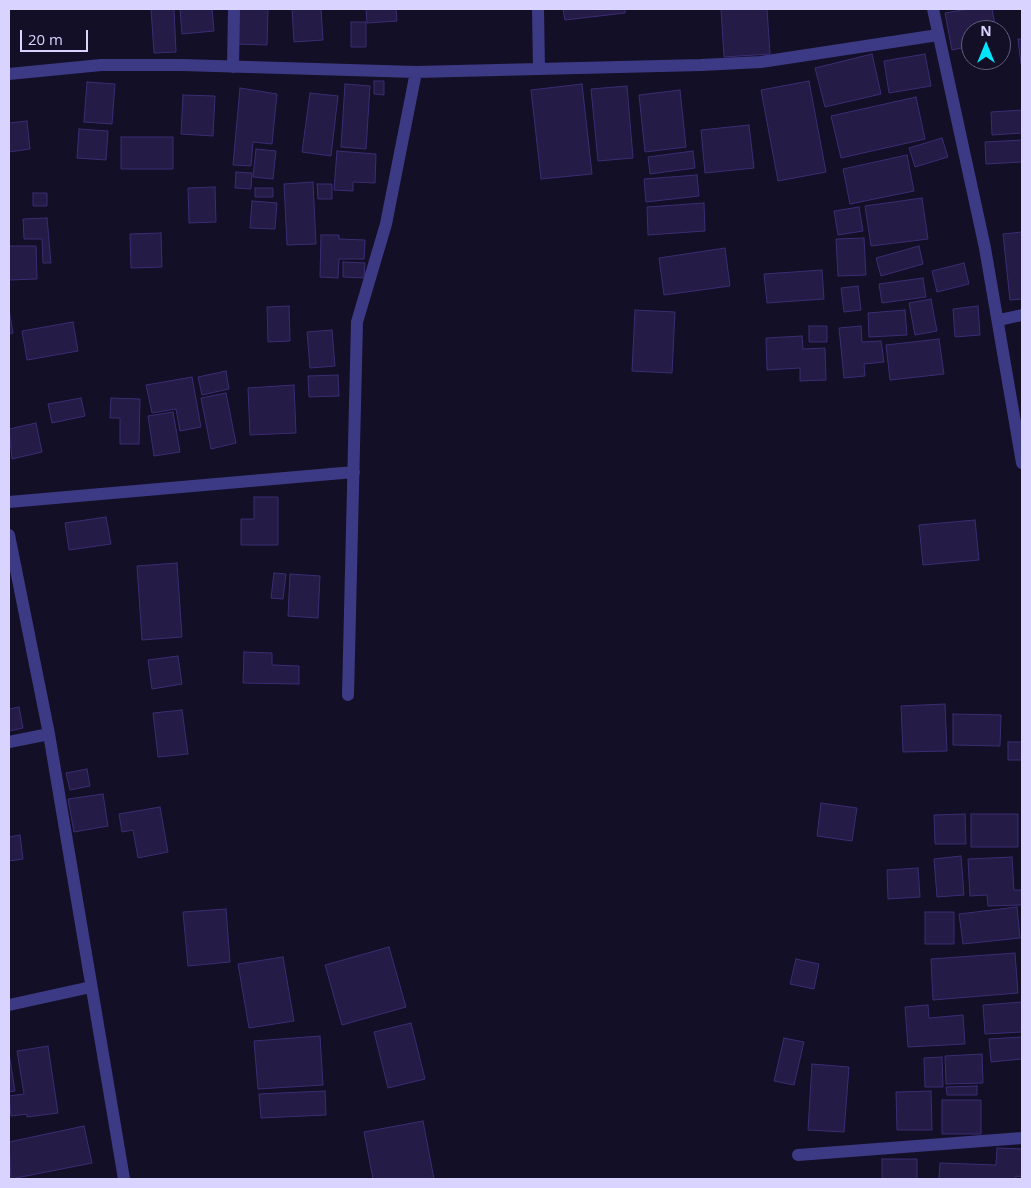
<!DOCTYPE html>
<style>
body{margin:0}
#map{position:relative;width:1031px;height:1188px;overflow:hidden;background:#130f26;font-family:"Open Sans",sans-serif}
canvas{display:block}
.frame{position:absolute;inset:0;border:10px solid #d9d4ff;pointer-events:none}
.north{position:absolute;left:961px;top:20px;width:50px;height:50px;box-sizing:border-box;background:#130f26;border:1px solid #625e7d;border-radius:50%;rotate:0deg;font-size:14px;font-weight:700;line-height:20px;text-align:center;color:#d9d4ff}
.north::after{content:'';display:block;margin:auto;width:18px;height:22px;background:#00e5ff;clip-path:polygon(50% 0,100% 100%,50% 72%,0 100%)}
.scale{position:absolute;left:20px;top:30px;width:68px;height:22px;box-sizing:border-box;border:2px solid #d9d4ff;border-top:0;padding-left:6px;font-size:15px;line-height:18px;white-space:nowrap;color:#d9d4ff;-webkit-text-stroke:4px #130f26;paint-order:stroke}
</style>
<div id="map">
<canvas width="1031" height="1188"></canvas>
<div class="frame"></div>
<div class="north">N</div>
<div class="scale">20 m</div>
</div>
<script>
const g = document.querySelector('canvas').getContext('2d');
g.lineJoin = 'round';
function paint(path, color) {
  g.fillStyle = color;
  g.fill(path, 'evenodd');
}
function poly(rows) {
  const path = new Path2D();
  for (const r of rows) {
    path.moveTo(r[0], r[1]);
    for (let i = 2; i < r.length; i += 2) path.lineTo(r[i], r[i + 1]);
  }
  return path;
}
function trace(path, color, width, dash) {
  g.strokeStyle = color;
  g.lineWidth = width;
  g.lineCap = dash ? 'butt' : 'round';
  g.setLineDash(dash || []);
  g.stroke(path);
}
const building = poly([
 [151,9,174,9,176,52,154,53,151,9],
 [180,9,212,9,214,31,182,34,180,9],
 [237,9,268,9,267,45,236,44,237,9],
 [292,9,321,9,323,40,294,42,292,9],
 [366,9,396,9,397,21,367,23,366,9],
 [563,9,625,9,625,13,565,20,563,9],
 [721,9,767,9,770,54,724,57,721,9],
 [968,9,992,9,996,30,971,30,971,46,952,50,945,13,968,9],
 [351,22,366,22,366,47,351,47,351,22],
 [1018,39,1022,39,1022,64,1021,64,1018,39],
 [872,54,881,94,825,107,815,68,872,54],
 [925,54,931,86,889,93,884,61,925,54],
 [374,81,384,81,384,95,374,94,374,81],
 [809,81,826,172,778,181,761,90,809,81],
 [87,82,115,84,112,124,84,122,87,82],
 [345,84,370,86,366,149,341,147,345,84],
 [582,84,592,174,541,179,531,90,582,84],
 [627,86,633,158,598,161,591,89,627,86],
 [240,88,277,94,272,144,253,142,251,166,233,165,240,88],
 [680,90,686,147,645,152,639,95,680,90],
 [310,93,338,96,331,156,302,152,310,93],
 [183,95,215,96,213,136,181,134,183,95],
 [916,97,925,139,841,158,831,116,916,97],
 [1022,110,1022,133,992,135,991,112,1022,110],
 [27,121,30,149,9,152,9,123,27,121],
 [749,125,754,168,705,173,701,130,749,125],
 [79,129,108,131,106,160,77,158,79,129],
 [121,137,173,137,173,169,121,169,121,137],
 [942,138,948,157,915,167,909,148,942,138],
 [1022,140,1022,162,986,164,985,142,1022,140],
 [256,149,276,151,273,179,253,177,256,149],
 [337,151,376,154,375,183,353,182,353,191,334,190,337,151],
 [693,151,695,168,650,174,648,157,693,151],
 [907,155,914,191,850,204,843,169,907,155],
 [236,172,252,173,251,189,235,188,236,172],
 [697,175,699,196,646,202,644,179,697,175],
 [313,182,316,244,287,245,284,184,313,182],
 [317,184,332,184,332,199,318,199,317,184],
 [215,187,216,222,189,223,188,188,215,187],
 [255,188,273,188,273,197,255,197,255,188],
 [33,193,47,193,47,206,33,206,33,193],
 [922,198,928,239,871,246,865,206,922,198],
 [252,201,277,203,275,229,250,228,252,201],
 [704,203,705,231,648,235,647,207,704,203],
 [859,207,863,231,838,235,834,211,859,207],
 [47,218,51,263,43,263,42,239,24,239,23,219,47,218],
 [1022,232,1022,299,1010,300,1003,234,1022,232],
 [161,233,162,267,131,268,130,234,161,233],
 [321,235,339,235,339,239,365,240,364,259,339,259,338,278,320,277,321,235],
 [864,238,866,275,838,276,836,239,864,238],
 [9,246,36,246,37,279,9,280,9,246],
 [919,246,923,264,881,276,876,258,919,246],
 [725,248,730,286,664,295,659,258,725,248],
 [343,262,365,263,364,278,343,277,343,262],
 [964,263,969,284,937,292,932,271,964,263],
 [822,270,824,299,767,303,764,274,822,270],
 [923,278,926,297,882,303,879,284,923,278],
 [858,286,861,310,844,312,841,288,858,286],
 [931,299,937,331,915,335,909,303,931,299],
 [289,306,290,341,268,342,267,307,289,306],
 [978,306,980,335,955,337,953,309,978,306],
 [9,309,13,333,9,334,9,309],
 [635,310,675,312,672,373,632,371,635,310],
 [905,310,907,335,869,337,868,313,905,310],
 [73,322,78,351,27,360,22,331,73,322],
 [809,326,827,326,827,342,809,342,809,326],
 [861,326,862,342,881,341,884,362,864,364,865,376,844,378,839,328,861,326],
 [332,330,335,366,310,368,307,332,332,330],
 [802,336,803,349,825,348,826,380,800,381,800,368,767,370,766,338,802,336],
 [939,339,944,374,890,380,886,345,939,339],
 [226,371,229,389,202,395,198,377,226,371],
 [338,375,339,396,309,397,308,376,338,375],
 [192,377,201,427,180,431,176,409,152,413,146,385,192,377],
 [294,385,296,433,250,435,248,388,294,385],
 [226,393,236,443,211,449,201,398,226,393],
 [81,398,85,416,52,423,48,404,81,398],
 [111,398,140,399,139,444,120,444,120,418,110,418,111,398],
 [173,412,180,452,154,456,148,416,173,412],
 [36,423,42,452,12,459,9,429,36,423],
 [254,497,278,497,278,545,241,545,241,519,254,519,254,497],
 [106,517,111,544,69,550,65,523,106,517],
 [975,520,979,560,923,565,919,525,975,520],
 [177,563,182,637,142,640,137,566,177,563],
 [274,573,286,574,283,599,271,598,274,573],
 [290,574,320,576,318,618,288,616,290,574],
 [244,652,272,653,272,665,299,666,299,684,243,683,244,652],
 [178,656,182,684,152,689,148,660,178,656],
 [945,704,947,751,903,752,901,706,945,704],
 [19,707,23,728,9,731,9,709,19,707],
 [182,710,188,754,158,757,153,713,182,710],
 [953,714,1001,715,1000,746,953,745,953,714],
 [1008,742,1022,742,1022,760,1008,760,1008,742],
 [87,769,90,786,70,790,66,773,87,769],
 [103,794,108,826,74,832,68,799,103,794],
 [821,803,857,808,852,841,817,836,821,803],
 [160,807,168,852,138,858,133,830,122,832,119,814,160,807],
 [965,814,966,844,935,844,934,815,965,814],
 [971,814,1018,814,1018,847,971,847,971,814],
 [20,835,23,859,9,861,9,837,20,835],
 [961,856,964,895,937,897,934,859,961,856],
 [1012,857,1014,890,1022,890,1022,905,988,906,987,895,970,896,968,859,1012,857],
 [918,868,920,897,888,899,887,870,918,868],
 [1017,907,1020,938,963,944,959,914,1017,907],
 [226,909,230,962,188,966,183,912,226,909],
 [925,912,954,912,954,944,925,944,925,912],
 [389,947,406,1007,342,1025,325,965,389,947],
 [1015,953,1018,993,933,1000,931,959,1015,953],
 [283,957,294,1021,249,1028,238,964,283,957],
 [796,959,819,964,814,989,790,984,796,959],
 [1022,1002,1022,1032,985,1034,983,1005,1022,1002],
 [928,1005,929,1018,963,1015,965,1044,908,1047,905,1007,928,1005],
 [411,1023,425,1079,388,1088,374,1032,411,1023],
 [320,1036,323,1085,258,1089,254,1041,320,1036],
 [1022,1037,1022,1059,991,1062,989,1039,1022,1037],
 [784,1038,804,1042,794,1085,774,1081,784,1038],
 [48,1046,58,1113,27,1117,27,1114,11,1116,9,1096,24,1094,17,1051,48,1046],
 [9,1053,15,1091,9,1092,9,1053],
 [982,1054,983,1083,946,1084,945,1056,982,1054],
 [942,1057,943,1087,925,1087,924,1058,942,1057],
 [812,1064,849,1067,844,1132,808,1130,812,1064],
 [977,1086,977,1095,947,1095,946,1087,977,1086],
 [325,1091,326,1115,261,1118,259,1094,325,1091],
 [931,1091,932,1130,897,1130,896,1092,931,1091],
 [942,1100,981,1100,981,1134,942,1134,942,1100],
 [423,1121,434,1179,373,1179,364,1132,423,1121],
 [84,1126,92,1163,11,1179,9,1142,84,1126],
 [997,1148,1022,1149,1022,1177,1016,1176,1016,1179,939,1179,940,1163,996,1165,997,1148],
 [882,1159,917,1159,917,1179,882,1179,882,1159]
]);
const minor = poly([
 [538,9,539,69],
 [933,9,985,248,1022,463],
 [233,67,234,9],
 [9,74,101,65,182,65,416,72,701,65,761,62,938,35],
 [999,320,1022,315],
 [9,502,354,472],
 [9,535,49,734,124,1179],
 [348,695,357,322,386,224,416,72],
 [9,742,49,734],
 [9,1005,91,987],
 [798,1155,1022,1138]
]);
paint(building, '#241b47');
trace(building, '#3b2d73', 1);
trace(minor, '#3d3a85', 12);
</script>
